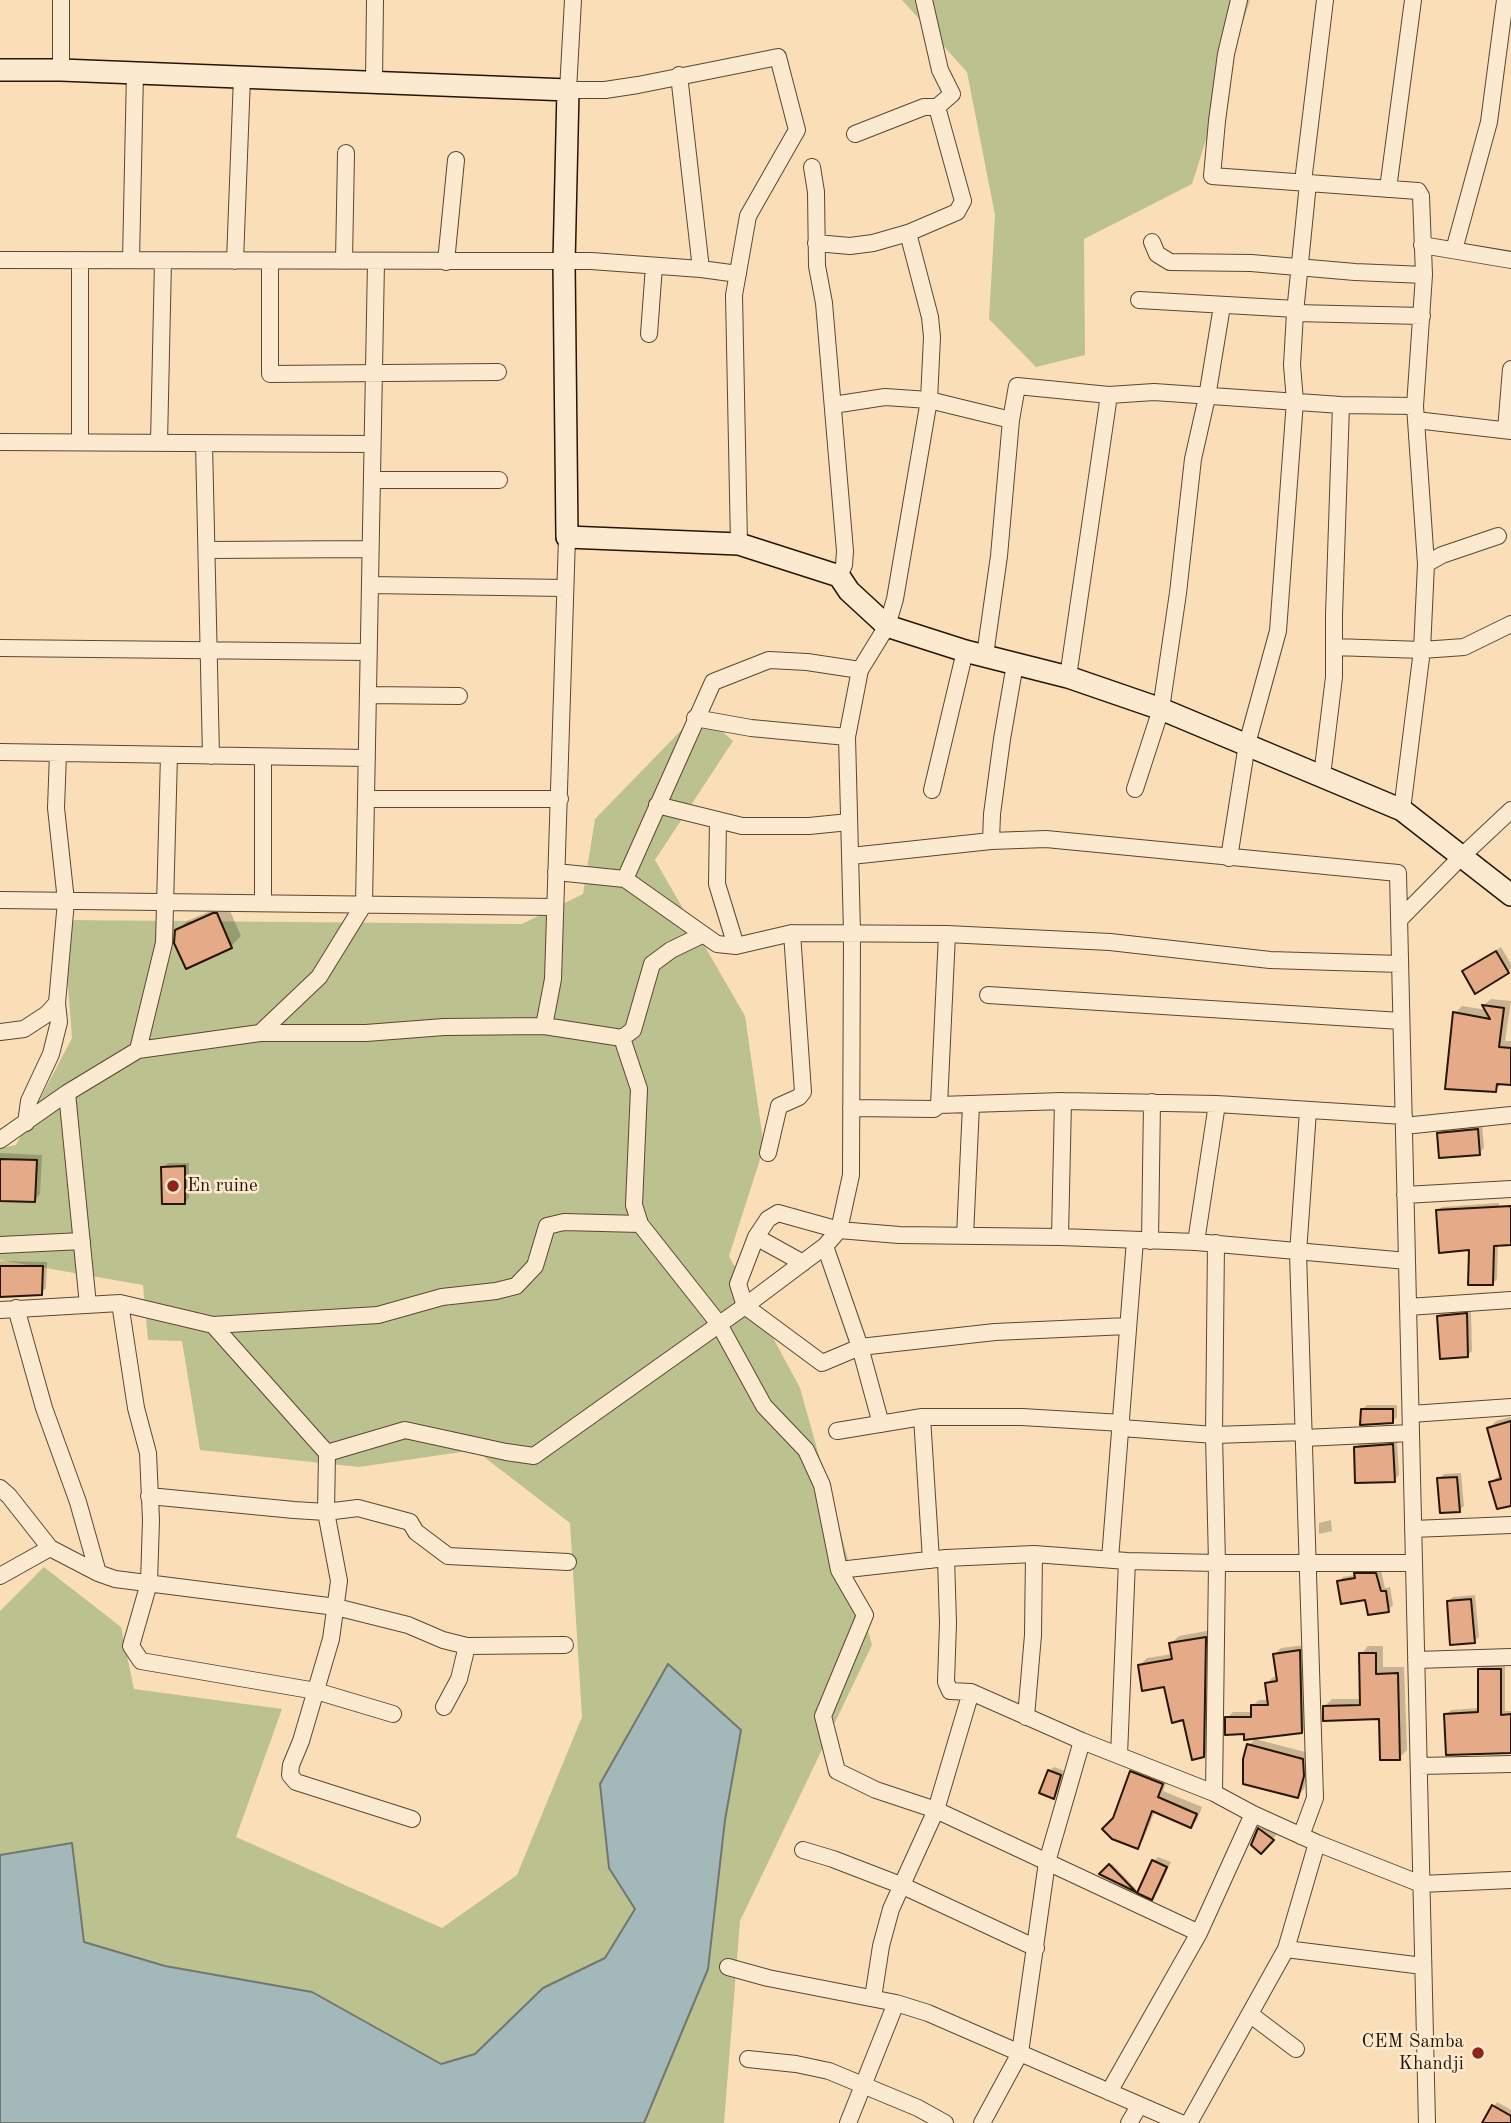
<!DOCTYPE html>
<style>
body{margin:0}
canvas{display:block;background:#f9deb7}
</style>
<canvas width="1511" height="2123"></canvas>
<script>
const g = document.querySelector('canvas').getContext('2d');
g.lineJoin = 'round';
function paint(path, color) {
  g.fillStyle = color;
  g.fill(path, 'evenodd');
}
function poly(rows) {
  const path = new Path2D();
  for (const r of rows) {
    path.moveTo(r[0], r[1]);
    for (let i = 2; i < r.length; i += 2) path.lineTo(r[i], r[i + 1]);
  }
  return path;
}
function trace(path, color, width, dash) {
  g.strokeStyle = color;
  g.lineWidth = width;
  g.lineCap = dash ? 'butt' : 'round';
  g.setLineDash(dash || []);
  g.stroke(path);
}
function label(font, color, halo, rows, align = 'center') {
  g.font = font + ' "Old Standard TT",serif';
  g.lineWidth = 5;
  g.setLineDash([]);
  g.textBaseline = 'middle';
  g.strokeStyle = halo;
  g.fillStyle = color;
  for (const [text, x, y, turn = 0] of rows) {
    g.save();
    g.translate(x, y);
    g.rotate((+turn || 0) * Math.PI / 180);
    g.textAlign = isNaN(turn) ? turn : align;
    if (halo) g.strokeText(text, 0, 0);
    g.fillText(text, 0, 0);
    g.restore();
  }
}
const green = poly([
 [902,0,1250,0,1192,184,1084,239,1085,355,1036,367,989,319,995,215,967,72],
 [700,711,733,741,655,860,745,1016,764,1147,729,1256,800,1388,872,1645,740,1921,724,2123,0,2123,0,1611,44,1567,121,1627,134,1689,282,1709,236,1837,442,1928,517,1875,582,1717,570,1523,475,1450,359,1467,200,1450,182,1341,148,1340,143,1285,0,1260,0,1148,16,1145,72,1038,63,920,522,924,583,894,595,819]
]);
const water = poly([
 [668,1664,741,1730,725,1820,708,1969,644,2123,0,2123,0,1855,72,1843,84,1942,165,1966,312,1992,441,2064,475,2054,543,1988,605,1958,635,1909,609,1868,600,1784,668,1664]
]);
const shadow = poly([
 [227,904,241,936,231,946,177,931,187,921],
 [1501,947,1511,964,1511,969,1476,991,1464,971],
 [1491,999,1511,1001,1505,1041,1511,1041,1511,1083,1503,1083,1495,1090,1455,1013,1462,1006,1487,1010,1484,1005],
 [1482,1125,1484,1148,1479,1153,1439,1134,1443,1129],
 [0,1153,42,1155,40,1194,34,1201,0,1200],
 [168,1163,189,1163,189,1198,184,1203,163,1168],
 [1499,1203,1497,1279,1492,1284,1471,1248,1437,1211,1442,1207],
 [0,1261,47,1262,46,1288,41,1293,0,1295],
 [1471,1310,1472,1351,1467,1355,1439,1316,1444,1312],
 [1367,1405,1397,1405,1397,1417,1392,1422,1363,1409],
 [1511,1417,1511,1504,1491,1482,1501,1474,1489,1429,1496,1421],
 [1397,1441,1399,1475,1394,1480,1356,1448,1361,1443],
 [1461,1473,1464,1506,1459,1510,1439,1479,1444,1474],
 [1331,1520,1332,1531,1319,1534,1319,1523],
 [1361,1570,1381,1570,1385,1588,1390,1587,1393,1605,1388,1610,1339,1582,1343,1577,1355,1575],
 [1475,1595,1479,1637,1474,1641,1448,1601,1453,1597],
 [1212,1630,1211,1748,1203,1756,1166,1685,1140,1665,1147,1658,1173,1654,1171,1643,1179,1636],
 [1305,1645,1308,1726,1302,1732,1245,1733,1227,1718,1233,1712,1252,1712,1252,1706,1259,1700,1269,1700,1267,1683,1273,1677,1278,1677,1275,1654,1281,1648],
 [1368,1646,1383,1646,1383,1667,1404,1667,1407,1750,1399,1758,1381,1717,1324,1707,1332,1699,1362,1699,1361,1654],
 [1484,1665,1505,1665,1505,1711,1511,1711,1511,1751,1446,1715,1451,1710,1480,1708,1479,1670],
 [1255,1739,1309,1753,1309,1768,1304,1789,1297,1796,1249,1745],
 [1138,1766,1168,1778,1163,1791,1202,1807,1197,1820,1191,1826,1155,1811,1143,1840,1137,1846,1114,1819,1132,1772],
 [1054,1767,1065,1771,1058,1793,1054,1797,1049,1771],
 [1264,1824,1277,1834,1261,1852,1253,1844],
 [1158,1857,1171,1862,1157,1893,1152,1897,1154,1861],
 [1112,1864,1136,1889,1135,1890,1102,1874],
 [1497,2102,1511,2110,1511,2123,1484,2123]
]);
const building = poly([
 [213,913,217,913,232,948,186,969,174,943,175,930,213,913],
 [1496,951,1509,973,1475,994,1462,971,1496,951],
 [1482,1005,1504,1008,1499,1047,1511,1048,1511,1085,1497,1084,1496,1092,1445,1089,1453,1012,1490,1019,1482,1005],
 [1478,1129,1480,1155,1439,1158,1437,1133,1478,1129],
 [0,1159,37,1160,35,1202,0,1201,0,1159],
 [185,1166,185,1204,162,1204,161,1167,185,1166],
 [1511,1206,1511,1245,1494,1246,1493,1285,1468,1285,1469,1250,1439,1253,1436,1210,1511,1206],
 [0,1266,43,1266,42,1295,0,1297,0,1266],
 [1467,1313,1468,1357,1440,1359,1437,1316,1467,1313],
 [1361,1409,1393,1409,1393,1423,1360,1425,1361,1409],
 [1511,1421,1511,1506,1497,1509,1489,1482,1501,1479,1487,1428,1511,1421],
 [1393,1444,1395,1482,1355,1483,1354,1447,1393,1444],
 [1457,1477,1460,1512,1440,1513,1437,1478,1457,1477],
 [1354,1573,1376,1573,1381,1591,1386,1591,1389,1612,1368,1615,1365,1600,1341,1604,1337,1581,1355,1578,1354,1573],
 [1471,1599,1475,1643,1450,1645,1447,1601,1471,1599],
 [1206,1637,1204,1757,1192,1760,1183,1720,1172,1723,1164,1687,1142,1691,1138,1665,1172,1659,1169,1643,1206,1637],
 [1300,1650,1302,1733,1244,1740,1244,1734,1225,1735,1225,1717,1251,1717,1251,1705,1268,1705,1265,1683,1277,1681,1273,1654,1300,1650],
 [1359,1653,1376,1653,1376,1674,1398,1673,1400,1760,1380,1760,1379,1719,1323,1721,1323,1706,1360,1705,1359,1653],
 [1478,1669,1501,1669,1501,1715,1511,1714,1511,1753,1446,1755,1444,1714,1478,1712,1478,1669],
 [1247,1744,1303,1759,1304,1776,1298,1798,1243,1784,1243,1759,1247,1744],
 [1048,1770,1061,1775,1054,1799,1039,1793,1048,1770],
 [1130,1771,1163,1784,1158,1797,1197,1814,1191,1828,1152,1811,1138,1849,1112,1839,1102,1829,1113,1818,1130,1771],
 [1258,1828,1274,1840,1261,1854,1251,1845,1258,1828],
 [1152,1860,1167,1867,1152,1900,1137,1893,1152,1860],
 [1109,1864,1136,1892,1099,1874,1109,1864],
 [1492,2105,1511,2116,1511,2123,1482,2123,1492,2105]
]);
const street = poly([
 [61,0,61,70],
 [573,0,568,90,605,90,638,85,778,57,797,130,748,216,734,295,739,544],
 [924,0,940,70,952,94,937,107],
 [1239,0,1226,54,1217,121,1212,176,1418,191,1421,196,1424,275,1415,406,1426,564,1422,650,1402,810],
 [679,75,701,269],
 [374,81,375,0],
 [812,167,816,192,817,266,824,303,845,551,844,565,839,576],
 [1303,182,1325,0],
 [1388,189,1413,0],
 [1152,242,1157,254,1170,262,1251,263,1355,272,1424,275],
 [816,243,850,246,873,243,908,233,957,212,963,201,937,107,924,107,855,134],
 [1422,245,1511,260],
 [1454,250,1489,122,1505,0],
 [0,260,591,261,701,269,738,274],
 [131,260,135,72],
 [235,261,242,77],
 [270,261,270,374,498,372],
 [344,261,346,153],
 [446,262,456,160],
 [1139,300,1296,309],
 [1295,313,1422,316],
 [649,334,654,266],
 [833,405,885,397,929,400,1011,420],
 [1416,420,1511,431],
 [1506,430,1511,369],
 [0,442,372,444],
 [80,442,80,260],
 [159,443,163,261],
 [204,443,211,756],
 [372,480,499,480],
 [207,550,370,549],
 [1426,564,1442,555,1498,536],
 [370,585,565,588],
 [1334,647,1422,650,1464,647,1511,624],
 [0,648,368,652],
 [985,655,999,556,1011,420,1017,386,1109,395,1154,392,1341,405,1415,406],
 [1068,677,1109,395],
 [368,695,459,696],
 [695,718,751,728,847,737],
 [0,752,367,758],
 [263,757,263,903],
 [1322,776,1334,677,1334,615,1341,405],
 [1135,789,1161,709,1178,593,1193,459,1207,397,1222,306],
 [932,790,965,651],
 [366,799,560,799],
 [657,805,742,826,809,826,849,822],
 [718,820,717,884,736,946],
 [991,841,992,814,1002,739,1015,664],
 [851,856,991,841,1046,839,1398,873,1427,2123],
 [1229,858,1247,744,1278,631,1295,401,1292,365,1295,313,1308,183],
 [556,872,625,879,717,944,736,946,792,933,947,934,1110,942,1270,960,1400,964],
 [625,879,713,682,769,660,807,662,860,670],
 [0,900,554,907],
 [1399,920,1462,856,1511,810],
 [988,995,1401,1021],
 [544,1026,553,979,567,537],
 [0,1032,24,1029,47,1014,57,1003],
 [260,1033,319,977,364,904,376,262],
 [622,1038,639,1089,634,1205,640,1224,719,1324,764,1406,806,1450,822,1485,839,1570,865,1615,823,1716,837,1771,876,1790,936,1810,1199,1933],
 [138,1050,164,943,169,755],
 [67,1093,88,1305],
 [939,1105,947,934],
 [851,1108,934,1109,939,1105,1063,1101,1217,1104,1404,1116],
 [26,1123,29,1101,51,1054,59,1022,57,1003,66,901,56,808,58,753],
 [1404,1126,1511,1115],
 [0,1140,67,1093,138,1050,260,1033,366,1033,444,1027,544,1026,622,1038,633,1030,652,964,671,950,702,935],
 [768,1153,779,1106,799,1097,803,1092,792,933],
 [1405,1195,1511,1189],
 [965,1236,971,1105],
 [756,1237,803,1263],
 [1060,1237,1063,1101],
 [1150,1241,1152,1102],
 [1196,1242,1217,1104],
 [0,1245,82,1241],
 [825,1246,860,1347,881,1424],
 [120,1303,136,1408,148,1453,151,1520,149,1583,131,1646,141,1661,316,1691,393,1714],
 [1408,1307,1511,1300],
 [16,1308,44,1408,78,1502,98,1573],
 [0,1310,120,1303,213,1325,327,1453,326,1512,339,1581,331,1639,301,1741,291,1765,290,1775,296,1782,412,1819],
 [213,1325,378,1315,442,1297,496,1291,516,1286,535,1266,547,1226,564,1222,640,1224],
 [1127,1326,995,1332,860,1347,822,1363,745,1306,738,1284,756,1237,768,1219,778,1213,839,1230,899,1235,1060,1237,1196,1242,1407,1261],
 [1411,1414,1511,1407],
 [922,1417,931,1560],
 [1122,1428,1214,1435,1304,1432],
 [837,1431,922,1417,1022,1417,1122,1423],
 [1304,1438,1411,1433],
 [327,1453,405,1430,506,1452,534,1456,745,1306,825,1246,839,1230,851,1175,852,932,847,737,860,670,887,626,895,599,929,400,932,337,930,317,908,233],
 [0,1488,9,1496,50,1548,98,1573,115,1579,336,1607,408,1625,443,1640,467,1646,565,1645],
 [149,1496,294,1510,326,1512,358,1508,410,1522,416,1532,448,1556,568,1562],
 [1413,1529,1511,1525],
 [946,1558,948,1623,946,1682,950,1691,971,1692,1082,1741,1214,1793,1253,1814,1317,1843,1421,1884,1511,1880],
 [1110,1559,1135,1240],
 [839,1570,946,1558,1034,1554,1127,1561,1217,1563,1414,1563],
 [0,1576,50,1548],
 [1416,1660,1511,1657],
 [444,1707,459,1679,467,1646],
 [1026,1717,1033,1635,1034,1554],
 [1119,1755,1127,1561],
 [1419,1766,1511,1764],
 [1214,1793,1217,1563,1214,1435,1216,1243],
 [1301,1836,1315,1798,1298,1253,1308,1111],
 [803,1850,833,1859,903,1886,1036,1948],
 [1286,1949,1423,1966],
 [728,1967,768,1978,896,2003,928,2013,1181,2123],
 [873,1998,881,1946,891,1909,936,1810,971,1692],
 [1251,2015,1296,2049],
 [748,2059,796,2064,829,2071,918,2108,945,2123],
 [1109,2092,1199,1933,1253,1814],
 [848,2123,896,2003],
 [982,2123,1020,2053,1047,1862,1082,1741],
 [1129,2123,1139,2106],
 [1189,2123,1286,1949,1317,1843]
]);
const secondary = poly([
 [0,70,61,70,568,90,564,263,567,537,739,544,839,576,849,591,887,626,965,651,1068,677,1161,709,1402,810,1511,895]
]);
const markers = [
 [173,1186,7,"#8f2418"],
 [1478,2053,7,"#8f2418"]
];
const poiNames = [
 ["En ruine",187,1186],
 ["CEM Samba",1464,2042,"right"],
 ["Khandji",1464,2064,"right"]
];
paint(green, '#bcc28f');
paint(water, '#a3b9b9');
trace(water, '#717770', 2);
paint(shadow, '#0003');
paint(building, '#e5aa87');
trace(building, '#261503', 2);
trace(street, '#5b4730', 18);
trace(secondary, '#261503', 24);
trace(street, '#fbead0', 16);
trace(secondary, '#fbead0', 21);
for (const [x, y, r, color] of markers) {
  const dot = new Path2D();
  dot.arc(x, y, r, 0, 2 * Math.PI);
  g.fillStyle = color;
  g.fill(dot);
  trace(dot, '#fbead0', 2.5);
}
label('19px', '#261503', '#fbead0', poiNames, 'left');
</script>
